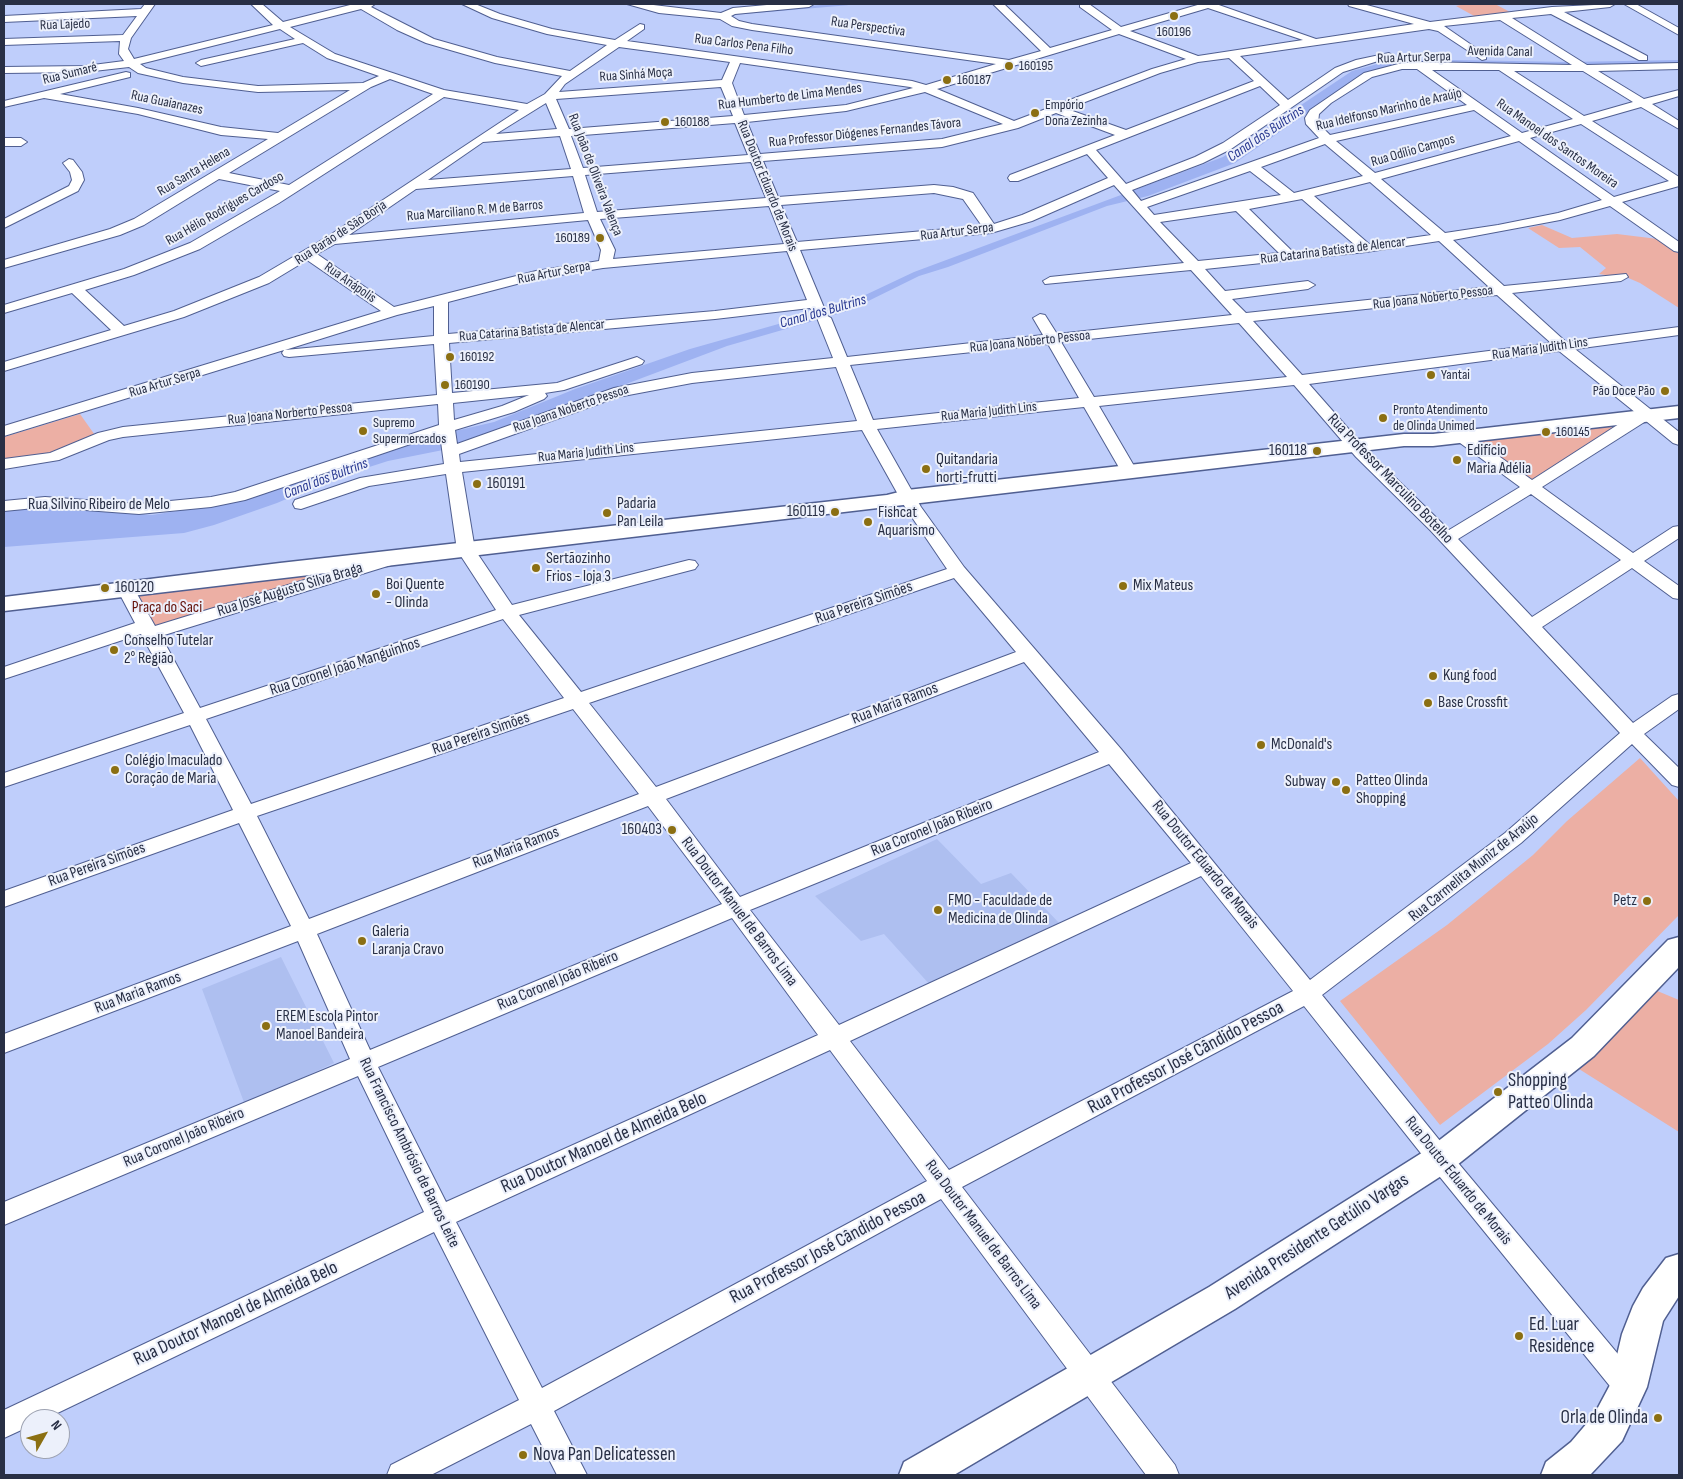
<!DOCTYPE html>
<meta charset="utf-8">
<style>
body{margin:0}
#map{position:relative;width:1683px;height:1479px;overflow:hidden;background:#bfcefb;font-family:"Sofia Sans Condensed",sans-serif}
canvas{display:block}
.frame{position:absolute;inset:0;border:5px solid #282f45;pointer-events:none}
.north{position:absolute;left:20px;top:1409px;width:50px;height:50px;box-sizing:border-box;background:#ecf0fb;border:1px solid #9ea3b2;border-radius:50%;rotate:52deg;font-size:14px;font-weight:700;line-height:20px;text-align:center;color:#282f45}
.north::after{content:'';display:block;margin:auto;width:18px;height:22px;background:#8b6f12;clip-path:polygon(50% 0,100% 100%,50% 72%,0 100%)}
</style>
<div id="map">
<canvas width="1683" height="1479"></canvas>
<div class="frame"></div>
<div class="north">N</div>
</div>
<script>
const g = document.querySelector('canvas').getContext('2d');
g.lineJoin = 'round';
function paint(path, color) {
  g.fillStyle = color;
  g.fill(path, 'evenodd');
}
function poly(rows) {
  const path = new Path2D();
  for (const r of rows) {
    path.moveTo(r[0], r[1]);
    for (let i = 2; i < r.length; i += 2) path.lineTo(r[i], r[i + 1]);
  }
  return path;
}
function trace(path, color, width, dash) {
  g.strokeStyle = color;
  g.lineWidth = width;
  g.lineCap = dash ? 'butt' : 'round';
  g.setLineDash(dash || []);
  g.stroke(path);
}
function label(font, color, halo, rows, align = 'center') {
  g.font = font + ' "Sofia Sans Condensed",sans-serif';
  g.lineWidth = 4;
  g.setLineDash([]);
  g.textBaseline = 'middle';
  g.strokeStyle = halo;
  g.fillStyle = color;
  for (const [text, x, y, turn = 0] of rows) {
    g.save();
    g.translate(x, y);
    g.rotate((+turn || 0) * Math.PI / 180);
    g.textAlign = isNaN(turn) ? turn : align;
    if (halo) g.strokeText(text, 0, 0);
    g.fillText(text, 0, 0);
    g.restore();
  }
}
const built = poly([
 [937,839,981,884,1011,873,1061,925,931,986,884,934,861,941,815,896],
 [281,957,334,1063,245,1105,202,989]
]);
const green = poly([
 [1465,4,1495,4,1510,12,1476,17,1456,6],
 [1542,225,1572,238,1617,234,1658,239,1679,254,1679,308,1640,283,1619,274,1612,276,1599,274,1606,268,1580,247,1559,248,1528,228],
 [80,414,97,438,57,454,4,459,4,437],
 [1620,423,1531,481,1479,442],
 [370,566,154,630,133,595],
 [1640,758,1679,801,1679,915,1586,1010,1548,1044,1440,1125,1340,1001,1447,925,1533,855,1567,821],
 [1655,990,1679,1000,1679,1132,1579,1069]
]);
const water = poly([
 [1395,59,1569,62,1679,60,1679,65,1577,67,1402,64,1365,73,1235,163,1148,196,1107,206,948,267,919,276,848,311,727,346,488,436,443,450,388,461,335,478,277,503,214,525,184,533,4,547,4,510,32,507,152,515,246,500,412,441,494,422,575,389,690,349,842,306,914,272,1223,157,1352,71]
]);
const stream = poly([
 [730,14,847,4]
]);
const minor = poly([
 [145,4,155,4,131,38,128,49,134,59,273,25,251,4,262,4,283,22,354,4,375,4,371,7,434,39,497,57,570,71,607,45,547,34,492,18,462,4,475,4,500,14,552,29,615,40,640,24,644,25,644,29,627,41,912,81,926,85,996,64,752,30,732,26,720,19,659,13,627,4,645,4,721,13,733,8,778,4,814,4,809,7,735,14,731,16,739,21,752,24,1009,60,1041,51,993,4,1004,4,1050,48,1112,30,1080,7,1080,4,1089,4,1121,27,1201,4,1216,4,1316,39,1414,24,1349,6,1348,4,1363,4,1430,22,1552,7,1615,4,1610,7,1564,12,1647,56,1647,60,1639,60,1551,14,1512,18,1587,65,1679,63,1679,69,1598,71,1644,99,1679,90,1679,96,1652,104,1679,121,1679,129,1641,107,1592,121,1679,177,1679,186,1622,202,1679,242,1679,252,1674,251,1610,206,1560,220,1453,240,1504,286,1626,274,1628,277,1621,281,1512,293,1566,342,1679,327,1679,335,1575,349,1679,432,1679,445,1673,443,1646,421,1542,487,1633,553,1673,527,1679,526,1679,538,1644,561,1679,586,1679,599,1673,598,1632,568,1542,627,1633,723,1672,696,1679,694,1679,709,1644,734,1679,768,1679,787,1672,785,1632,744,1521,843,1322,995,1449,1152,1638,1378,1642,1387,1638,1396,1628,1400,1618,1396,1431,1166,1304,1006,962,1187,1175,1465,1179,1475,1146,1475,941,1199,554,1411,587,1475,557,1475,531,1424,431,1475,387,1475,391,1465,519,1400,434,1232,45,1419,30,1419,30,1426,4,1438,4,1410,424,1212,358,1076,4,1225,4,1202,350,1059,298,941,4,1053,4,1034,291,926,239,823,4,907,4,891,233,810,190,725,4,787,4,773,184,713,141,634,4,679,4,667,135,623,117,589,120,585,126,584,132,585,155,626,379,557,391,557,394,561,391,565,161,636,200,708,496,610,457,550,446,474,369,486,301,509,295,508,293,504,295,500,360,478,444,464,440,434,245,500,211,507,139,514,45,507,4,511,4,501,45,497,139,504,211,497,235,492,439,425,438,404,123,437,109,440,59,460,4,469,4,459,50,453,98,433,123,427,437,395,434,344,289,357,284,356,282,353,284,350,4,436,4,426,381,311,307,260,269,283,184,317,4,371,4,362,111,330,72,293,4,313,4,305,124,269,190,243,280,191,219,179,144,225,120,235,4,268,4,260,110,229,134,219,268,139,221,135,138,114,44,98,4,107,4,101,126,72,130,73,130,77,60,94,138,108,221,127,278,133,350,90,258,92,183,83,138,73,129,67,85,72,4,73,4,67,85,66,124,61,119,54,120,41,4,45,4,39,123,35,137,16,4,22,4,16,141,9,145,4],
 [1208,8,1303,40,1198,56,1130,31,1208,8],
 [361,9,397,30,426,43,495,63,562,76,545,94,527,104,444,90,335,54,290,27,361,9],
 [1500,20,1572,65,1418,62,1402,63,1364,73,1310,110,1305,118,1306,124,1319,138,1141,201,1132,190,1203,163,1231,149,1343,72,1394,56,1389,53,1356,60,1335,68,1288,100,1240,56,1429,29,1438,31,1482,60,1486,59,1486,55,1444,26,1500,20],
 [280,29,295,39,201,60,196,63,201,66,303,43,327,58,379,76,363,83,258,86,183,77,146,68,140,64,280,29],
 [1119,34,1186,59,1152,69,1014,121,937,89,1119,34],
 [619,47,730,62,722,80,559,92,565,84,619,47],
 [1229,58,1254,81,1126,130,1067,109,1160,73,1198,62,1229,58],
 [740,63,910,87,913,88,846,105,744,115,732,83,740,63],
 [1402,69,1417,69,1467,105,1330,135,1318,123,1319,114,1331,103,1372,77,1402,69],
 [1432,70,1499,70,1573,119,1522,133,1432,70],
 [1514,71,1583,71,1633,102,1584,116,1514,71],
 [390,79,433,94,289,185,229,173,371,87,390,79],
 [1260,86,1280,105,1223,143,1195,157,1126,184,1096,150,1260,86],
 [721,87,733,116,569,129,556,99,721,87],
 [925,92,1003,124,942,139,760,154,747,122,846,111,925,92],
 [444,97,519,110,327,237,259,277,174,311,124,326,85,290,134,275,200,249,279,203,444,97],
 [546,103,557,129,496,134,546,103],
 [1474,110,1511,136,1375,173,1336,141,1474,110],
 [1056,113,1115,135,1010,175,1008,178,1010,181,1018,181,1087,154,1108,178,1022,215,994,224,973,193,953,187,934,185,778,197,763,161,942,147,1018,128,1056,113],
 [735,123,748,155,583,168,571,136,735,123],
 [1581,124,1669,181,1614,197,1530,138,1581,124],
 [560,136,571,169,428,180,483,142,560,136],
 [1519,141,1602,200,1558,213,1498,225,1445,233,1381,179,1519,141],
 [1325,144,1363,176,1294,193,1261,167,1325,144],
 [751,162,766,198,597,212,585,175,751,162],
 [1250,171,1281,195,1154,215,1147,207,1250,171],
 [573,176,584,213,349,235,416,189,573,176],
 [1370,182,1431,235,1369,244,1314,196,1370,182],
 [1114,185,1184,263,1050,277,1043,281,1045,284,1191,270,1232,315,1057,334,1045,315,1040,314,1033,318,1043,335,847,357,831,318,824,314,817,318,833,358,692,373,614,388,457,444,455,430,514,412,544,399,547,396,545,393,564,390,642,364,644,361,637,357,557,383,452,393,449,343,715,319,810,308,813,313,818,314,825,310,800,250,991,233,1032,221,1114,185],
 [934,193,963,199,982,226,797,242,781,205,934,193],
 [1302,199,1355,245,1293,252,1249,209,1302,199],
 [769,206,784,244,613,259,615,250,600,219,769,206],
 [1236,211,1279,253,1198,261,1160,222,1236,211],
 [588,220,601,250,599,261,536,271,394,307,317,254,335,244,588,220],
 [1439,241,1489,287,1246,313,1232,299,1308,289,1315,285,1308,281,1225,291,1205,269,1366,252,1439,241],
 [787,251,807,300,715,311,448,334,448,302,536,279,603,268,787,251],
 [1497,295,1551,343,1302,375,1253,321,1497,295],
 [434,306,434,336,285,350,397,315,434,306],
 [1239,323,1287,377,1094,397,1061,342,1239,323],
 [1048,344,1079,398,873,420,850,365,1048,344],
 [1559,351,1636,413,1532,480,1468,434,1456,434,1454,437,1456,440,1520,487,1449,530,1368,451,1309,384,1559,351],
 [836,367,857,421,460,462,459,454,618,397,692,383,836,367],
 [1294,385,1356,457,1430,530,1620,733,1505,833,1310,980,1121,749,964,567,921,507,877,429,1084,407,1121,471,1129,476,1137,471,1099,406,1294,385],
 [529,395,502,406,454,420,453,403,529,395],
 [862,430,905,507,947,569,581,692,519,615,695,569,698,565,695,561,689,560,512,605,475,550,462,472,862,430],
 [1531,494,1621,560,1532,617,1458,539,1531,494],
 [954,578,1016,652,656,787,589,703,954,578],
 [503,619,564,698,251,804,206,719,503,619],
 [1024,662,1099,752,740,897,666,799,1024,662],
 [573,709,639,794,309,919,257,816,573,709],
 [1109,764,1191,863,839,1025,750,910,1109,764],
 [648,806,722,904,370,1050,317,934,648,806],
 [1201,876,1293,991,949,1170,850,1041,1201,876],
 [732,918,818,1035,446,1202,378,1067,732,918],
 [830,1050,927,1181,542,1388,456,1222,830,1050],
 [1624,4,1636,4,1679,28,1679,35,1624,4],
 [4,138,21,138,27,142,21,146,4,146,4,138],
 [69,159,73,160,82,172,84,180,78,191,4,228,4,219,69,186,72,180,70,172,63,163,69,159]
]);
const major = poly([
 [1679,406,1679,418,1433,446,1404,446,4,611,4,597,280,563,887,495,907,490,1404,434,1433,434,1679,406],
 [1679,937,1679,967,1594,1056,1452,1169,1235,1309,954,1475,899,1475,904,1462,1209,1287,1428,1149,1572,1038,1668,940,1679,937],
 [1679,1254,1679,1296,1663,1321,1647,1387,1622,1441,1590,1475,1541,1475,1546,1462,1571,1442,1594,1415,1610,1385,1622,1334,1633,1306,1643,1288,1666,1258,1679,1254]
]);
const markers = [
 [1174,16,5,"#8b6f12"],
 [1009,66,5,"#8b6f12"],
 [947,80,5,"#8b6f12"],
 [1035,113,5,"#8b6f12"],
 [665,122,5,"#8b6f12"],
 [600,238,5,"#8b6f12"],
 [450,357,5,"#8b6f12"],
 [1431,375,5,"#8b6f12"],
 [445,385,5,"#8b6f12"],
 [1665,391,5,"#8b6f12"],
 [1383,418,5,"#8b6f12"],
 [363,431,5,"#8b6f12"],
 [1546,432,5,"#8b6f12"],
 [1317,451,5,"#8b6f12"],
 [1457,460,5,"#8b6f12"],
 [926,469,5,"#8b6f12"],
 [477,484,5,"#8b6f12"],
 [835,512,5,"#8b6f12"],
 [607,513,5,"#8b6f12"],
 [868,522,5,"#8b6f12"],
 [536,568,5,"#8b6f12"],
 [1123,586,5,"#8b6f12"],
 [105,588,5,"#8b6f12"],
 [376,594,5,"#8b6f12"],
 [114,650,5,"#8b6f12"],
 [1433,676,5,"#8b6f12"],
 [1428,703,5,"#8b6f12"],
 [1261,745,5,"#8b6f12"],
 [115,770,5,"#8b6f12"],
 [1336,782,5,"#8b6f12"],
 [1346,790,5,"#8b6f12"],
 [672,830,5,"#8b6f12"],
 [1647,901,5,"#8b6f12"],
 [938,910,5,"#8b6f12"],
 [362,941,5,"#8b6f12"],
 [266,1026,5,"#8b6f12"],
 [1498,1092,5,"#8b6f12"],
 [1519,1336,5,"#8b6f12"],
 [1658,1418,5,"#8b6f12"],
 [523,1455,5,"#8b6f12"]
];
const farStreetnames = [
 ["Rua Lajedo",65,25,-2],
 ["Rua Perspectiva",868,27,8],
 ["Rua Carlos Pena Filho",744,45,7],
 ["Avenida Canal",1500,52,1],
 ["Rua Artur Serpa",1414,58,-2],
 ["Rua Sumaré",70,74,-14],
 ["Rua Sinhá Moça",636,75,-4],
 ["Rua Humberto de Lima Mendes",790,97,-7],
 ["Rua Guaianazes",167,103,12],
 ["Rua Idelfonso Marinho de Araújo",1389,110,-13],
 ["Rua Professor Diógenes Fernandes Távora",865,133,-6],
 ["Rua Manoel dos Santos Moreira",1557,144,35],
 ["Rua Odílio Campos",1413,151,-16],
 ["Rua Santa Helena",194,172,-31],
 ["Rua João de Oliveira Valença",595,175,69],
 ["Rua Doutor Eduardo de Morais",767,186,68],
 ["Rua Hélio Rodrigues Cardoso",225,209,-30],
 ["Rua Marciliano R. M de Barros",475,211,-5],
 ["Rua Artur Serpa",957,232,-7],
 ["Rua Barão de São Borja",341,233,-33],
 ["Rua Catarina Batista de Alencar",1333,251,-7],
 ["Rua Artur Serpa",554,273,-11],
 ["Rua Anápolis",350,283,35],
 ["Rua Joana Noberto Pessoa",1433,298,-7],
 ["Rua Catarina Batista de Alencar",532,331,-5],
 ["Rua Joana Noberto Pessoa",1030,342,-6],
 ["Rua Maria Judith Lins",1540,349,-8],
 ["Rua Artur Serpa",165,383,-17],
 ["Rua Joana Noberto Pessoa",571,409,-19],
 ["Rua Maria Judith Lins",989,412,-6],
 ["Rua Joana Norberto Pessoa",290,414,-6],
 ["Rua Maria Judith Lins",586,453,-6]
];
const farPoinames = [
 ["160196",1174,32,"center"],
 ["160195",1019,66],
 ["160187",957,80],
 ["Empório",1045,105],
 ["Dona Zezinha",1045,121],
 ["160188",675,122],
 ["160189",590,238,"right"],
 ["160192",460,357],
 ["Yantai",1441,375],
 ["160190",455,385],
 ["Pão Doce Pão",1655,391,"right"],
 ["Pronto Atendimento",1393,410],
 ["de Olinda Unimed",1393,426],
 ["Supremo",373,423],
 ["Supermercados",373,439],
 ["160145",1556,432]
];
const farWaternames = [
 ["Canal dos Bultrins",1266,134,-34],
 ["Canal dos Bultrins",823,312,-16],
 ["Canal dos Bultrins",326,479,-21]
];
const poiNames = [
 ["160118",1307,451,"right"],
 ["Edifício",1467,451],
 ["Maria Adélia",1467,469],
 ["Quitandaria",936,460],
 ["horti-frutti",936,478],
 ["160191",487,484],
 ["Padaria",617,504],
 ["Pan Leila",617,522],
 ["160119",825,512,"right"],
 ["Fishcat",878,513],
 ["Aquarismo",878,531],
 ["Sertãozinho",546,559],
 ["Frios - loja 3",546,577],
 ["Boi Quente",386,585],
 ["- Olinda",386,603],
 ["Mix Mateus",1133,586],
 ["160120",115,588],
 ["Conselho Tutelar",124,641],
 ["2° Região",124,659],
 ["Kung food",1443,676],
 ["Base Crossfit",1438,703],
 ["McDonald's",1271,745],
 ["Colégio Imaculado",125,761],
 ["Coração de Maria",125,779],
 ["Patteo Olinda",1356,781],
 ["Shopping",1356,799],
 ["Subway",1326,782,"right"],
 ["160403",662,830,"right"],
 ["FMO - Faculdade de",948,901],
 ["Medicina de Olinda",948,919],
 ["Petz",1637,901,"right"],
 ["Galeria",372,932],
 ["Laranja Cravo",372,950],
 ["EREM Escola Pintor",276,1017],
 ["Manoel Bandeira",276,1035]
];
const streetNames = [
 ["Rua Professor Marculino Botelho",1390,479,46],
 ["Rua Silvino Ribeiro de Melo",99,505],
 ["Rua José Augusto Silva Braga",290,590,-17],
 ["Rua Pereira Simões",864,603,-19],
 ["Rua Coronel João Manguinhos",345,667,-18],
 ["Rua Maria Ramos",895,704,-21],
 ["Rua Pereira Simões",481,734,-19],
 ["Rua Coronel João Ribeiro",932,828,-22],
 ["Rua Maria Ramos",516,848,-21],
 ["Rua Pereira Simões",97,865,-20],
 ["Rua Doutor Eduardo de Morais",1205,865,51],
 ["Rua Carmelita Muniz de Araújo",1474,868,-39],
 ["Rua Doutor Manuel de Barros Lima",739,912,53],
 ["Rua Coronel João Ribeiro",558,981,-23],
 ["Rua Maria Ramos",138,993,-21],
 ["Rua Coronel João Ribeiro",184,1138,-23],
 ["Rua Francisco Ambrósio de Barros Leite",409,1153,64],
 ["Rua Doutor Eduardo de Morais",1458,1181,51],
 ["Rua Doutor Manuel de Barros Lima",983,1235,53]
];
const parkNames = [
 ["Praça do Saci",167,608]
];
const nearStreetnames = [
 ["Rua Professor José Cândido Pessoa",1186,1058,-28],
 ["Rua Doutor Manoel de Almeida Belo",604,1143,-24],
 ["Avenida Presidente Getúlio Vargas",1317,1237,-33],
 ["Rua Professor José Cândido Pessoa",828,1248,-28],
 ["Rua Doutor Manoel de Almeida Belo",236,1314,-25]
];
const nearPoinames = [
 ["Shopping",1508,1081],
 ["Patteo Olinda",1508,1103],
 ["Ed. Luar",1529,1325],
 ["Residence",1529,1347],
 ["Orla de Olinda",1648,1418,"right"],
 ["Nova Pan Delicatessen",533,1455]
];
paint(built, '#aebff0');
paint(green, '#ecafa4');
paint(water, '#9eb2f1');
trace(stream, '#9eb2f1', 2.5);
trace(minor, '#505f91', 2);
trace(major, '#505f91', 3);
paint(minor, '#fff');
paint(major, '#fff');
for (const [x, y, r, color] of markers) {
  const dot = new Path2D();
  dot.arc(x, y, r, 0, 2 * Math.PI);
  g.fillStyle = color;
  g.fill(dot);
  trace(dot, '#ecf0fb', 2);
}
label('14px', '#282f45', '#ecf0fb', farStreetnames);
label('14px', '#282f45', '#ecf0fb', farPoinames, 'left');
label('italic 15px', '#283891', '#ecf0fb', farWaternames);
label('16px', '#282f45', '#ecf0fb', poiNames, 'left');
label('16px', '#282f45', '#ecf0fb', streetNames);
label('16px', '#641109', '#ecf0fb', parkNames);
label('19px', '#282f45', '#ecf0fb', nearStreetnames);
label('19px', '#282f45', '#ecf0fb', nearPoinames, 'left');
</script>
